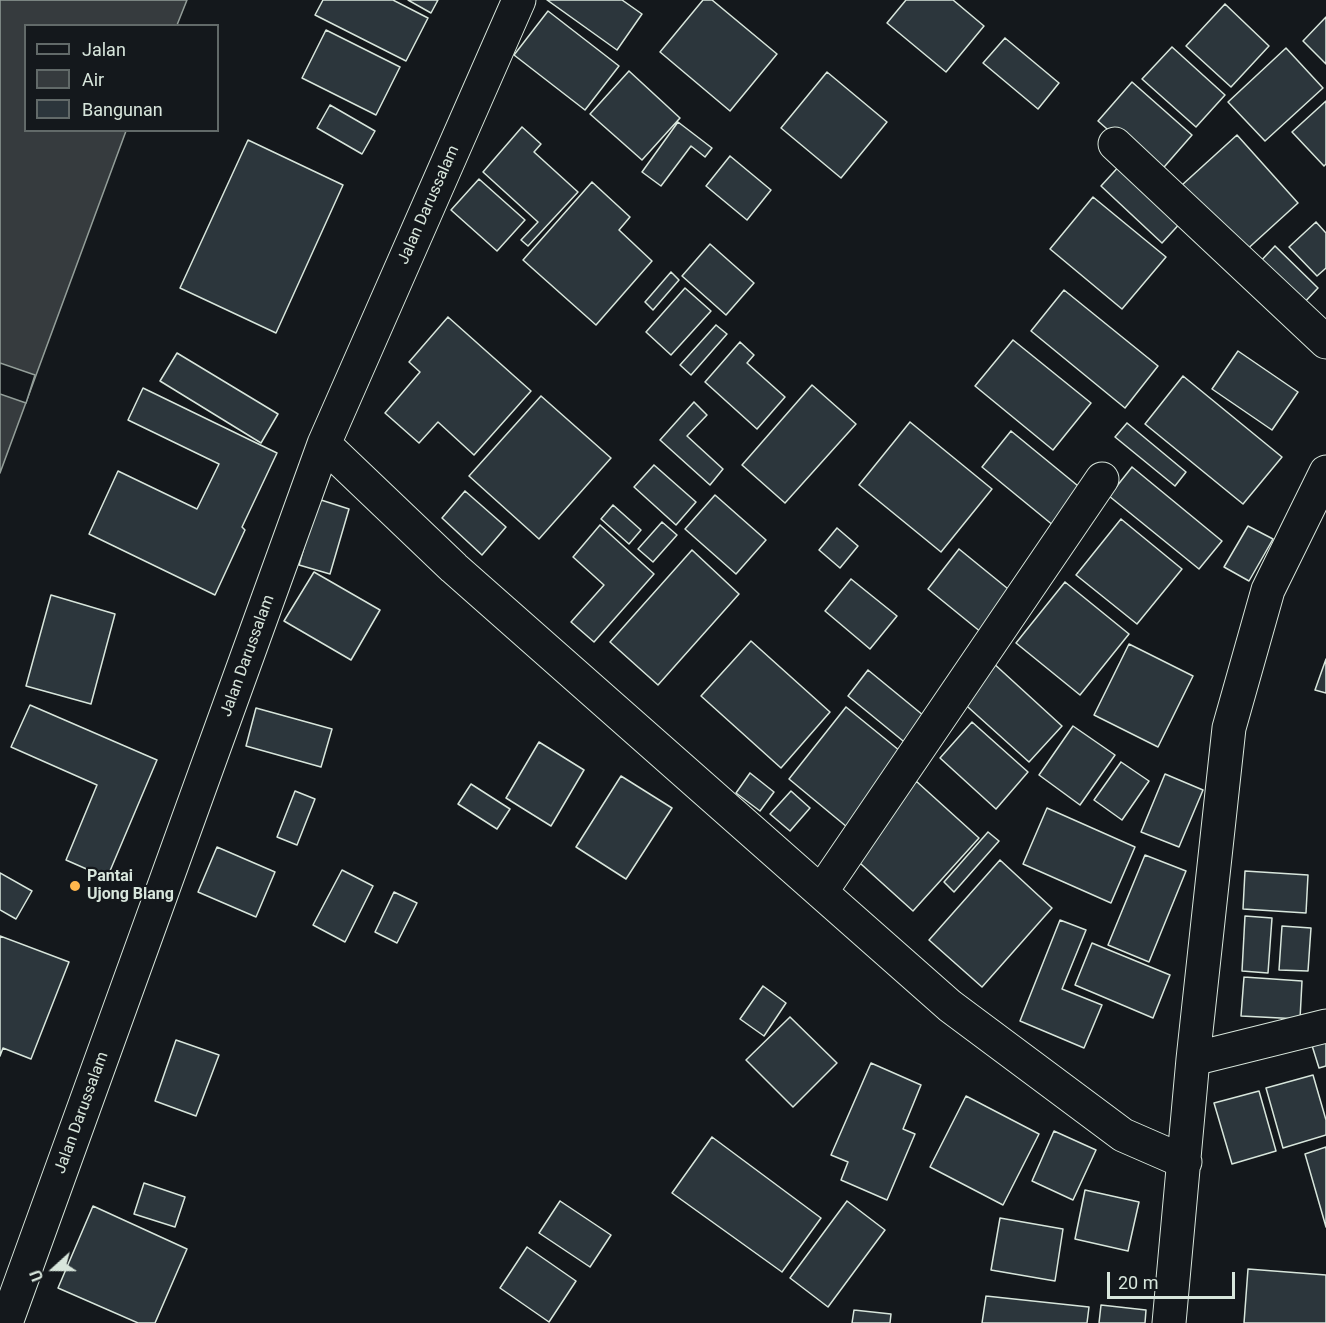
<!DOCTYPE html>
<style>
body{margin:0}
#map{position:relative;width:1326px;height:1323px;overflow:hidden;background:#14181c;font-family:Roboto,sans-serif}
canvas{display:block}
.legend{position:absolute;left:24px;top:24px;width:195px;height:108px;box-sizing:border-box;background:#14181c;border:2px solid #626a69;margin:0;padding:8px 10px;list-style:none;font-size:18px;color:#d8e6dc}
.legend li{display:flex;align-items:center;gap:12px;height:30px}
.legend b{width:30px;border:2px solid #626a69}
.north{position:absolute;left:24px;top:1239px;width:60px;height:60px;-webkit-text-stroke:4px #14181c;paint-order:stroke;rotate:249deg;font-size:16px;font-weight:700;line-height:24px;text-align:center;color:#d8e6dc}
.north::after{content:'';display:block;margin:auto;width:21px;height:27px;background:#d8e6dc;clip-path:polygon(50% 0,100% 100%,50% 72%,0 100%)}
.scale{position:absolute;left:1107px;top:1272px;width:128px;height:27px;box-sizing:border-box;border:3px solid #d8e6dc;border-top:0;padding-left:8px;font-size:18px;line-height:21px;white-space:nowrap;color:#d8e6dc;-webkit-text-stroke:4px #14181c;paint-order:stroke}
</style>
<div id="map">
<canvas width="1326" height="1323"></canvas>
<ul class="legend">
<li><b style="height:8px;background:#14181c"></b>Jalan</li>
<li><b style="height:16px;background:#363b3e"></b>Air</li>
<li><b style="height:16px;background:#2c363c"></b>Bangunan</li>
</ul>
<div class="north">U</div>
<div class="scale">20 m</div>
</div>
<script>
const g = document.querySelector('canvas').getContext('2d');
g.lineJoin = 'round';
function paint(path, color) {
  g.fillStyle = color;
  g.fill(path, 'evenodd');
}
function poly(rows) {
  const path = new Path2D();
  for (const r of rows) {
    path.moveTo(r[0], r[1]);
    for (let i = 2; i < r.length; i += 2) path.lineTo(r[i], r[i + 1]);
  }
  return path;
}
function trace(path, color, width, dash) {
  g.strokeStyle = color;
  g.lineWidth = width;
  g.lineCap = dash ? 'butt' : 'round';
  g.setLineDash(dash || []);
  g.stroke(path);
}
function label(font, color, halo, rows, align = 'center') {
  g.font = font + ' Roboto,sans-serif';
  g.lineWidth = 4.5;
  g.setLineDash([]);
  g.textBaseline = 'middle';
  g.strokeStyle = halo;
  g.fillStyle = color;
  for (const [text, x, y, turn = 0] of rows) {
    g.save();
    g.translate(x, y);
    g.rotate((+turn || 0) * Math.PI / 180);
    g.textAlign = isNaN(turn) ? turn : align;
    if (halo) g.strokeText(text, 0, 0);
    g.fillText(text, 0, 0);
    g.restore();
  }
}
const water = poly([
 [0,0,187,0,177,25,26,26,26,130,126,131,0,473,0,0]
]);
const pier = poly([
 [0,363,35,375,26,403,0,394,0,363]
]);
const building = poly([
 [323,0,393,0,428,18,406,61,315,15,323,0],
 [408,0,438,0,431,13,408,0],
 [547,0,622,0,642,14,617,50,547,0],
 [703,0,712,0,777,54,730,111,660,52,703,0],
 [906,0,953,0,984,26,946,72,887,23,906,0],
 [1225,4,1269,46,1231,87,1186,46,1225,4],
 [548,11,619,66,585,110,514,55,548,11],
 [1326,17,1326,64,1303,41,1326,17],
 [326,30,400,67,376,115,302,78,326,30],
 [1005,38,1059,83,1038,109,983,63,1005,38],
 [1172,47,1225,95,1196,127,1142,79,1172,47],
 [1286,48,1323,88,1265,141,1228,102,1286,48],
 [629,71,680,118,642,160,590,114,629,71],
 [827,72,887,122,841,178,781,128,827,72],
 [1132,82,1192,135,1158,174,1098,121,1132,82],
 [1326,101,1326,164,1324,166,1292,132,1326,101],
 [330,105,375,131,362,154,317,128,330,105],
 [678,122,712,148,705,157,691,146,661,186,642,172,678,122],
 [522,127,541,144,534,152,578,192,528,246,521,240,538,222,483,172,522,127],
 [1237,135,1298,203,1243,253,1182,185,1237,135],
 [248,140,343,185,276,333,180,288,248,140],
 [730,156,771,190,747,220,706,186,730,156],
 [1122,163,1184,219,1162,243,1101,186,1122,163],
 [479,179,525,220,497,251,451,210,479,179],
 [592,182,630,217,619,230,652,261,596,325,523,260,592,182],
 [1093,197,1166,257,1122,309,1050,249,1093,197],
 [1316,222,1326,233,1326,268,1317,276,1289,247,1316,222],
 [710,244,754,283,726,315,682,276,710,244],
 [1275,246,1318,288,1300,307,1256,266,1275,246],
 [671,272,679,280,653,310,645,302,671,272],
 [685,288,711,311,671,355,646,332,685,288],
 [1064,290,1158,366,1125,408,1031,331,1064,290],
 [448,317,531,391,474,455,438,422,419,443,385,413,420,372,409,362,448,317],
 [716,325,727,334,691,375,680,365,716,325],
 [1013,340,1091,403,1053,450,975,386,1013,340],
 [740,342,754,355,747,363,785,397,757,429,705,382,740,342],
 [1238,351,1298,392,1272,430,1212,389,1238,351],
 [177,353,278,414,261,443,160,381,177,353],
 [1183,376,1282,457,1243,504,1145,424,1183,376],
 [812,385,856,424,785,503,742,465,812,385],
 [143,388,277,453,242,527,245,530,215,595,89,534,118,471,197,509,219,464,128,420,143,388],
 [541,396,611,458,539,539,469,476,541,396],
 [694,402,707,415,687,436,723,469,710,485,660,440,694,402],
 [910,422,992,489,941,552,859,485,910,422],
 [1127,423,1186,472,1175,486,1115,437,1127,423],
 [1011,431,1083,490,1054,526,982,467,1011,431],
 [654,465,696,502,676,525,634,487,654,465],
 [1132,467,1222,541,1199,569,1109,496,1132,467],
 [465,491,506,527,482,555,442,518,465,491],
 [715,495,766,540,736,574,685,529,715,495],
 [318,499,349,509,330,574,299,565,318,499],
 [613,505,641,530,629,544,601,519,613,505],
 [1121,519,1182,569,1137,624,1076,575,1121,519],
 [662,522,677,535,653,562,638,549,662,522],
 [600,525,654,574,594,642,571,622,604,585,573,557,600,525],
 [1248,526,1273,539,1249,581,1224,567,1248,526],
 [837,528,858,546,840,568,819,550,837,528],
 [959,549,1018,597,987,637,928,589,959,549],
 [692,550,739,594,658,685,610,642,692,550],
 [314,572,380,610,351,660,284,621,314,572],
 [851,579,897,616,870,649,825,611,851,579],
 [1065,582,1129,634,1080,695,1016,643,1065,582],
 [51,595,115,614,91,704,26,686,51,595],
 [751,641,830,712,781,768,701,696,751,641],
 [1129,644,1193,676,1158,747,1094,715,1129,644],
 [1326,659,1326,693,1315,690,1326,659],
 [992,662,1062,726,1029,762,959,699,992,662],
 [868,670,929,720,908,745,848,696,868,670],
 [30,705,157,760,107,878,66,860,97,785,11,747,30,705],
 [846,707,905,755,847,827,789,779,846,707],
 [256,708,332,729,321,767,246,746,256,708],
 [972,722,1028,772,996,809,940,758,972,722],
 [1073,726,1115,755,1080,805,1039,775,1073,726],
 [539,742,584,770,551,826,506,798,539,742],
 [1121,762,1149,781,1122,820,1094,800,1121,762],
 [750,773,774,792,760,811,736,793,750,773],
 [1165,774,1203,790,1179,847,1141,832,1165,774],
 [621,776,672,808,626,879,576,847,621,776],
 [916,781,979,838,913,911,851,855,916,781],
 [471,784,510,809,497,829,458,804,471,784],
 [295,791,315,799,297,845,277,837,295,791],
 [791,791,810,808,790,831,770,814,791,791],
 [1047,808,1135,847,1111,903,1023,864,1047,808],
 [988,832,999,841,954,892,944,882,988,832],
 [217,847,275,872,256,917,198,892,217,847],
 [1145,855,1186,871,1149,962,1108,945,1145,855],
 [1000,860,1052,908,982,987,929,940,1000,860],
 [342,870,373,886,345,942,313,925,342,870],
 [1245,871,1308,875,1306,913,1243,909,1245,871],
 [0,873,32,891,16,919,0,910,0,873],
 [394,892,417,903,397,943,375,932,394,892],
 [1245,916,1272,918,1268,973,1242,971,1245,916],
 [1060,920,1086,930,1062,989,1102,1005,1084,1048,1020,1021,1060,920],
 [1282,926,1311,928,1308,971,1279,970,1282,926],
 [0,936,69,962,31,1059,3,1048,0,1056,0,936],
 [1092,943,1170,975,1153,1018,1075,985,1092,943],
 [1244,977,1302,981,1300,1019,1241,1016,1244,977],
 [763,986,786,1003,764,1036,740,1019,763,986],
 [790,1017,837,1063,793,1107,746,1060,790,1017],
 [1326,1033,1326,1066,1319,1068,1310,1039,1326,1033],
 [176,1040,219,1055,196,1116,155,1101,176,1040],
 [871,1063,921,1085,903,1129,915,1134,887,1200,841,1180,848,1162,831,1155,871,1063],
 [1313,1075,1326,1120,1326,1135,1283,1148,1266,1088,1313,1075],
 [1259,1091,1276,1151,1232,1164,1214,1103,1259,1091],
 [966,1096,1039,1134,1003,1205,930,1167,966,1096],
 [1054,1131,1096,1150,1073,1200,1032,1181,1054,1131],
 [712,1137,821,1218,782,1272,672,1193,712,1137],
 [1326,1147,1326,1227,1305,1154,1326,1147],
 [144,1183,185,1197,175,1227,134,1214,144,1183],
 [1085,1190,1139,1202,1128,1251,1075,1239,1085,1190],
 [560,1201,611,1235,590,1267,539,1233,560,1201],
 [847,1201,885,1230,828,1307,790,1278,847,1201],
 [93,1206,187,1249,155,1323,138,1323,58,1288,93,1206],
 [1000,1218,1063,1229,1055,1281,991,1270,1000,1218],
 [527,1247,576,1281,549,1322,500,1288,527,1247],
 [1248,1269,1326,1275,1326,1323,1244,1323,1248,1269],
 [986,1296,1089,1307,1087,1323,982,1323,986,1296],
 [1101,1305,1146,1310,1145,1323,1099,1323,1101,1305],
 [854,1310,891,1314,890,1323,852,1323,854,1310]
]);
const minor = poly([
 [1115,144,1326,342],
 [324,444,454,568,950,1006,1123,1135,1185,1162],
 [821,892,1102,479],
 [1193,1059,1326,1026],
 [6,1323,324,444,519,0],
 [1169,1323,1193,1059,1229,728,1268,590,1326,472]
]);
const markers = [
 [75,886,6,"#ffb74d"]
];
const streetNames = [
 ["Jalan Darussalam",429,205,-66],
 ["Jalan Darussalam",248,656,-70],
 ["Jalan Darussalam",82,1113,-70]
];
const poiNames = [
 ["Pantai",87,877],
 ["Ujong Blang",87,895]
];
paint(water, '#363b3e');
trace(water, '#939e99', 1.5);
paint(pier, '#14181c');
trace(pier, '#939e99', 1.5);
paint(building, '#2c363c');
trace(building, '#d8e6dc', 1.5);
trace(minor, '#d8e6dc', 35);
trace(minor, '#14181c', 33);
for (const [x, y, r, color] of markers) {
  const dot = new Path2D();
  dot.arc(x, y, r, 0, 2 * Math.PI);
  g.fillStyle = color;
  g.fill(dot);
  trace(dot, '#14181c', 2);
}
label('16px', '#d8e6dc', '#14181c', streetNames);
label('bold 16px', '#d8e6dc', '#14181c', poiNames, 'left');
</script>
